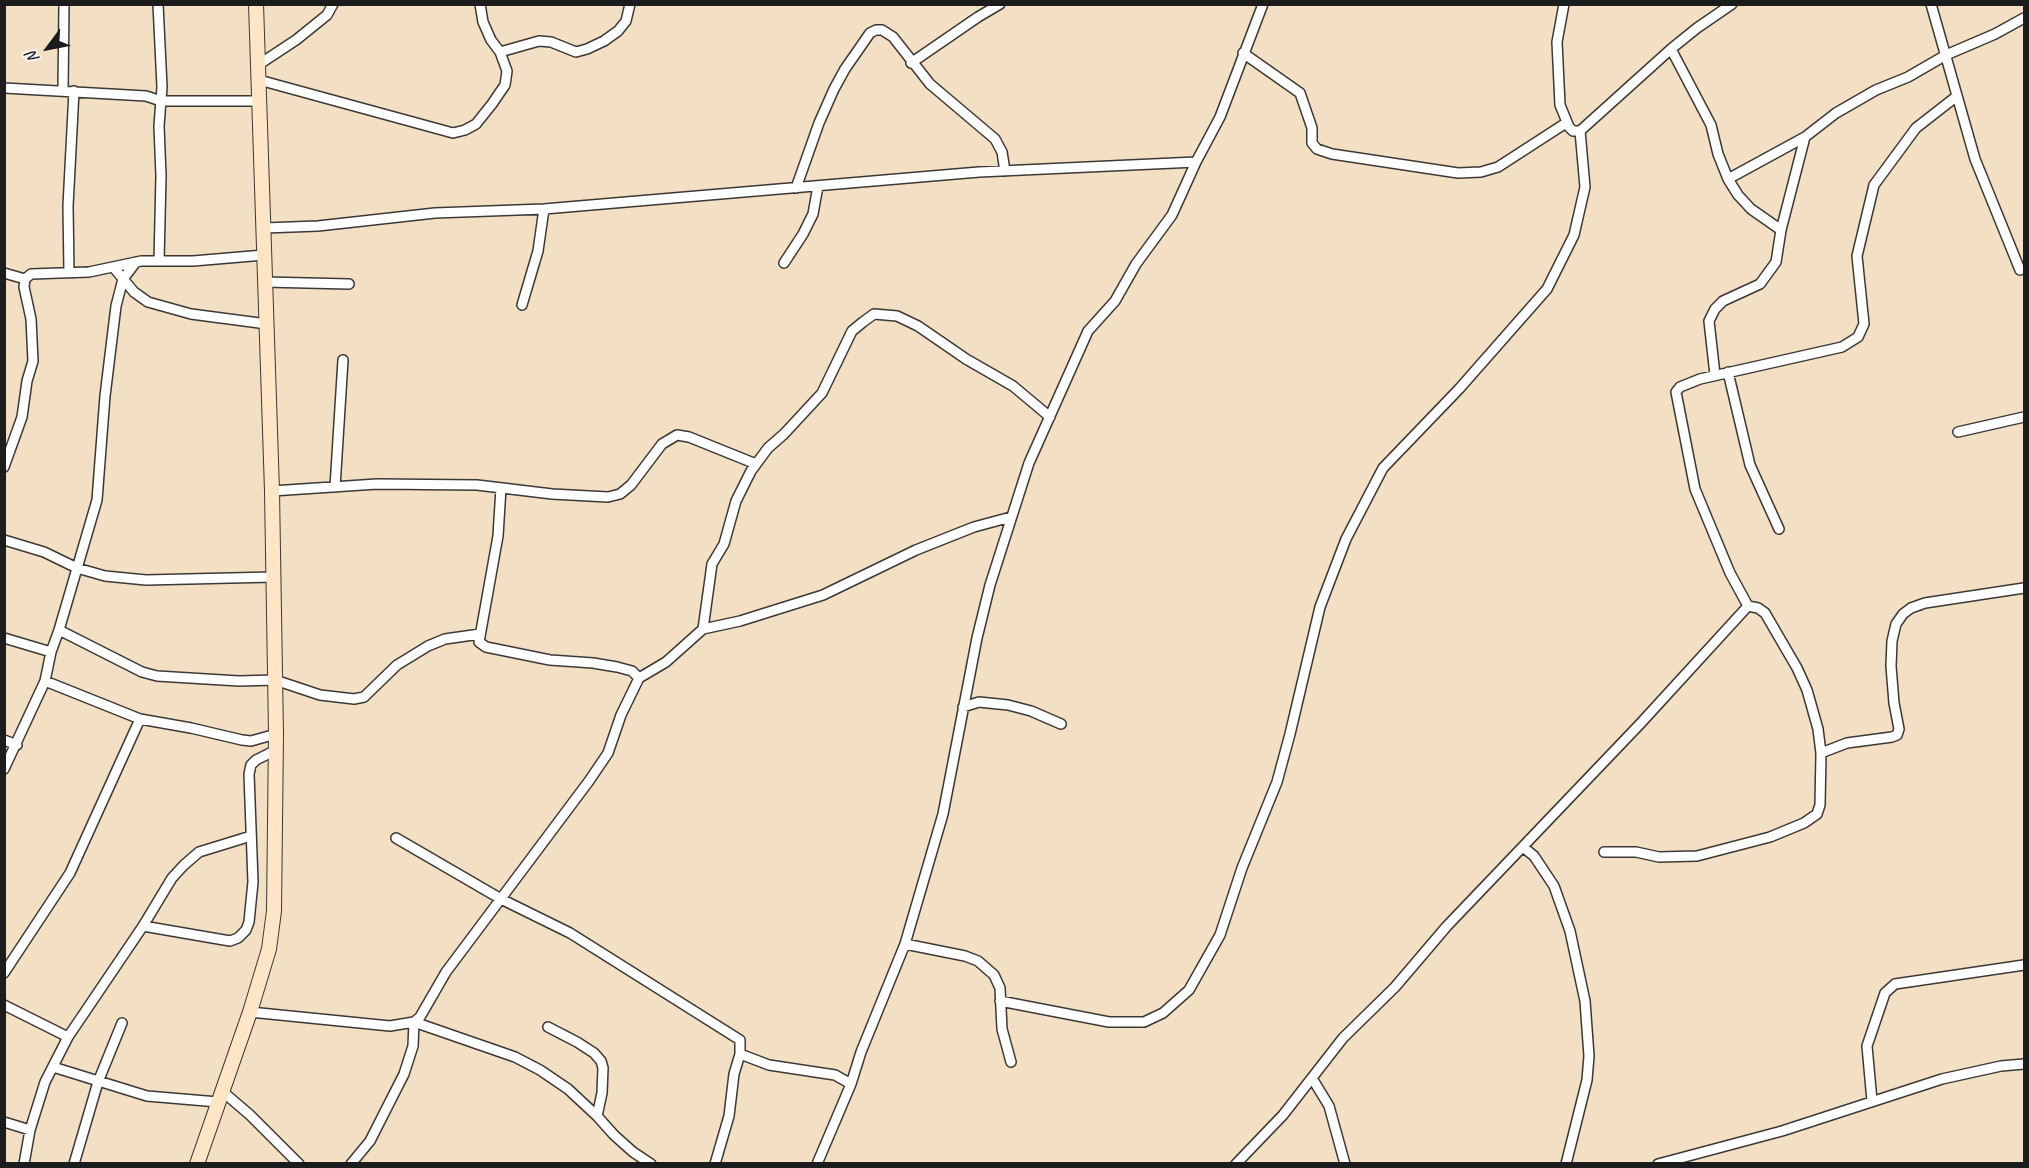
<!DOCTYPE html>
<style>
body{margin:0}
#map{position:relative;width:2029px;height:1168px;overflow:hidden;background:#f3dfc3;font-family:Caveat,sans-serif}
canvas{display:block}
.frame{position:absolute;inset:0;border:6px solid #1c1c1c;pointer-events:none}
.north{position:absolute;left:18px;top:18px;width:60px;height:60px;-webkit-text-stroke:4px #f6f6f2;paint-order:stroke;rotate:238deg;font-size:16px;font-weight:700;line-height:24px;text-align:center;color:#1c1c1c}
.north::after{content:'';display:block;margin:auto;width:21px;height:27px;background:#1c1c1c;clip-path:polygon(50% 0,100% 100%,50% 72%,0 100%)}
</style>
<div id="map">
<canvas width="2029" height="1168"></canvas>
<div class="frame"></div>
<div class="north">N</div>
</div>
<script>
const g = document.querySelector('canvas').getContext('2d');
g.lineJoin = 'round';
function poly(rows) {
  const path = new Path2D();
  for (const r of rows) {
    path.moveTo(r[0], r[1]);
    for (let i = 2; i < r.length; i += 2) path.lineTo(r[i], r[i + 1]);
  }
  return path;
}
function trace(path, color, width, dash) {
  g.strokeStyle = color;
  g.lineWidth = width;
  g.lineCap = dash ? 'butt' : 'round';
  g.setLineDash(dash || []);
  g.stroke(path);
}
const street = poly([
 [158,4,162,87,159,126,161,176,159,261],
 [1564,4,1557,42,1560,105,1569,127,1573,131,1580,131,1671,49,1697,28,1732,4],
 [1931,4,1975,159,2020,270],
 [1671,49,1711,125,1718,154,1728,179,1738,195,1751,209,1781,230,1776,262,1760,284,1723,301,1715,309,1709,321,1715,375],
 [500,52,539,41,551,42,576,52,587,49,604,41,618,31,626,21,630,4],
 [1243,53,1300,93,1312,128,1312,143,1317,149,1332,154,1458,173,1481,172,1498,167,1566,123],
 [911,63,978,17,1000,4],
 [258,65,296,40,327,15,333,4],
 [259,80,453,133,465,130,476,124,492,104,505,85,507,71,500,52,491,40,483,22,480,4],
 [4,88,146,96,161,101,259,101],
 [63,90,64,4],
 [1728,179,1805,137,1836,113,1876,90,1908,77,1946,55,1995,34,2024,18],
 [796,188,819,123,834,89,845,69,870,33,876,30,882,30,893,37,930,84,995,139,1002,152,1005,171],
 [264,228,318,226,435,213,544,209,979,172,1196,162],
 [1781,230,1805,137],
 [784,263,803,234,813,214,818,186],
 [114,268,134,292,148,302,191,314,267,324],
 [69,272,68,206,74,91],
 [4,273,25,279],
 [265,282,349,284],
 [522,305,538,251,544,209],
 [1728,372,1750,465,1779,529],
 [1958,432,2024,417],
 [4,467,22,417,27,381,33,361,31,319,24,287,25,279,31,274,89,272,141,261,193,261,264,255],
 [335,487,343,360],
 [501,488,498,536,479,642,486,647,550,660,593,663,617,667,632,671,639,678],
 [272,491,377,484,477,485,552,494,608,497,620,494,631,485,662,444,677,435,689,437,756,464],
 [4,540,44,552,77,568,105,576,146,580,273,577],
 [703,629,740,621,823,595,916,550,974,527,1011,517],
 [59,630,142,672,157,676,239,681,275,680,320,695,354,699,364,697,397,665,428,646,445,639,480,634],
 [4,638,51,652],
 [45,681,140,719,191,728,242,740,251,741,276,734],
 [963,707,979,702,1008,705,1031,711,1061,724],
 [4,740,17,745],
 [1821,753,1847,743,1892,737,1897,735,1899,729,1894,703,1891,666,1892,641,1896,624,1903,614,1911,608,1925,603,2024,588],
 [4,769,45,681,51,652,59,630,97,500,105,396,116,306,123,279,136,262],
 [396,838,501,899,570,933,740,1040,740,1054,734,1074,729,1116,715,1164],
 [1523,847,1534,856,1554,886,1570,931,1585,1001,1589,1056,1587,1080,1566,1164],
 [1604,852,1636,852,1659,857,1697,856,1770,837,1804,823,1817,814,1820,805,1821,753,1818,729,1807,690,1797,668,1765,613,1758,608,1748,606,1730,573,1695,489,1676,392,1680,387,1700,379,1842,347,1858,337,1864,324,1857,256,1874,185,1916,128,1957,96],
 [143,926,230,941,238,938,246,930,249,922,253,882,249,774,251,765,256,760,276,750],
 [905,944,965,956,978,961,994,975,1000,988,1002,1029,1011,1062],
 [4,973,70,873,140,719],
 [1000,1001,1109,1022,1144,1022,1163,1013,1189,990,1220,935,1242,868,1277,782,1290,734,1320,607,1346,539,1383,468,1459,389,1547,289,1574,235,1585,187,1580,131],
 [4,1005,68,1037],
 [250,1012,390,1026,414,1022,420,1017,446,972,589,781,608,753,621,715,639,678,666,662,703,629,712,564,724,544,736,501,751,471,768,448,784,434,822,393,852,331,863,322,874,314,897,316,918,326,966,359,1013,386,1050,417],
 [414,1022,515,1057,540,1070,568,1089,597,1116,614,1135,633,1152,651,1164],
 [548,1027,577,1042,594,1053,601,1061,603,1068,602,1093,597,1116],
 [740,1054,769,1065,835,1075,851,1084],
 [53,1067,147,1096,218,1102],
 [1312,1078,1329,1106,1345,1164],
 [222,1091,250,1115,299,1164],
 [1872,1101,1867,1046,1885,993,1895,984,2024,965],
 [4,1122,30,1130],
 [24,1164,30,1130,45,1082,68,1037,143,926,172,878,184,865,199,852,251,836],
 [74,1164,98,1082,122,1023],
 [351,1164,370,1141,404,1074,413,1046,414,1022],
 [817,1164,851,1084,861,1052,905,944,943,814,977,638,990,585,1029,463,1088,331,1115,301,1136,264,1172,215,1196,162,1220,117,1263,4],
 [1236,1164,1283,1115,1343,1038,1395,987,1447,926,1640,724,1748,606],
 [1658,1164,1782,1131,1942,1079,2001,1066,2024,1064]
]);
const secondary = poly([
 [197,1164,250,1012,269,949,274,911,276,734,272,491,256,4]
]);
trace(street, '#3c3935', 12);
trace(secondary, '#3c3935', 16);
trace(street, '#fff', 9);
trace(secondary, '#fde5c5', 14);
</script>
